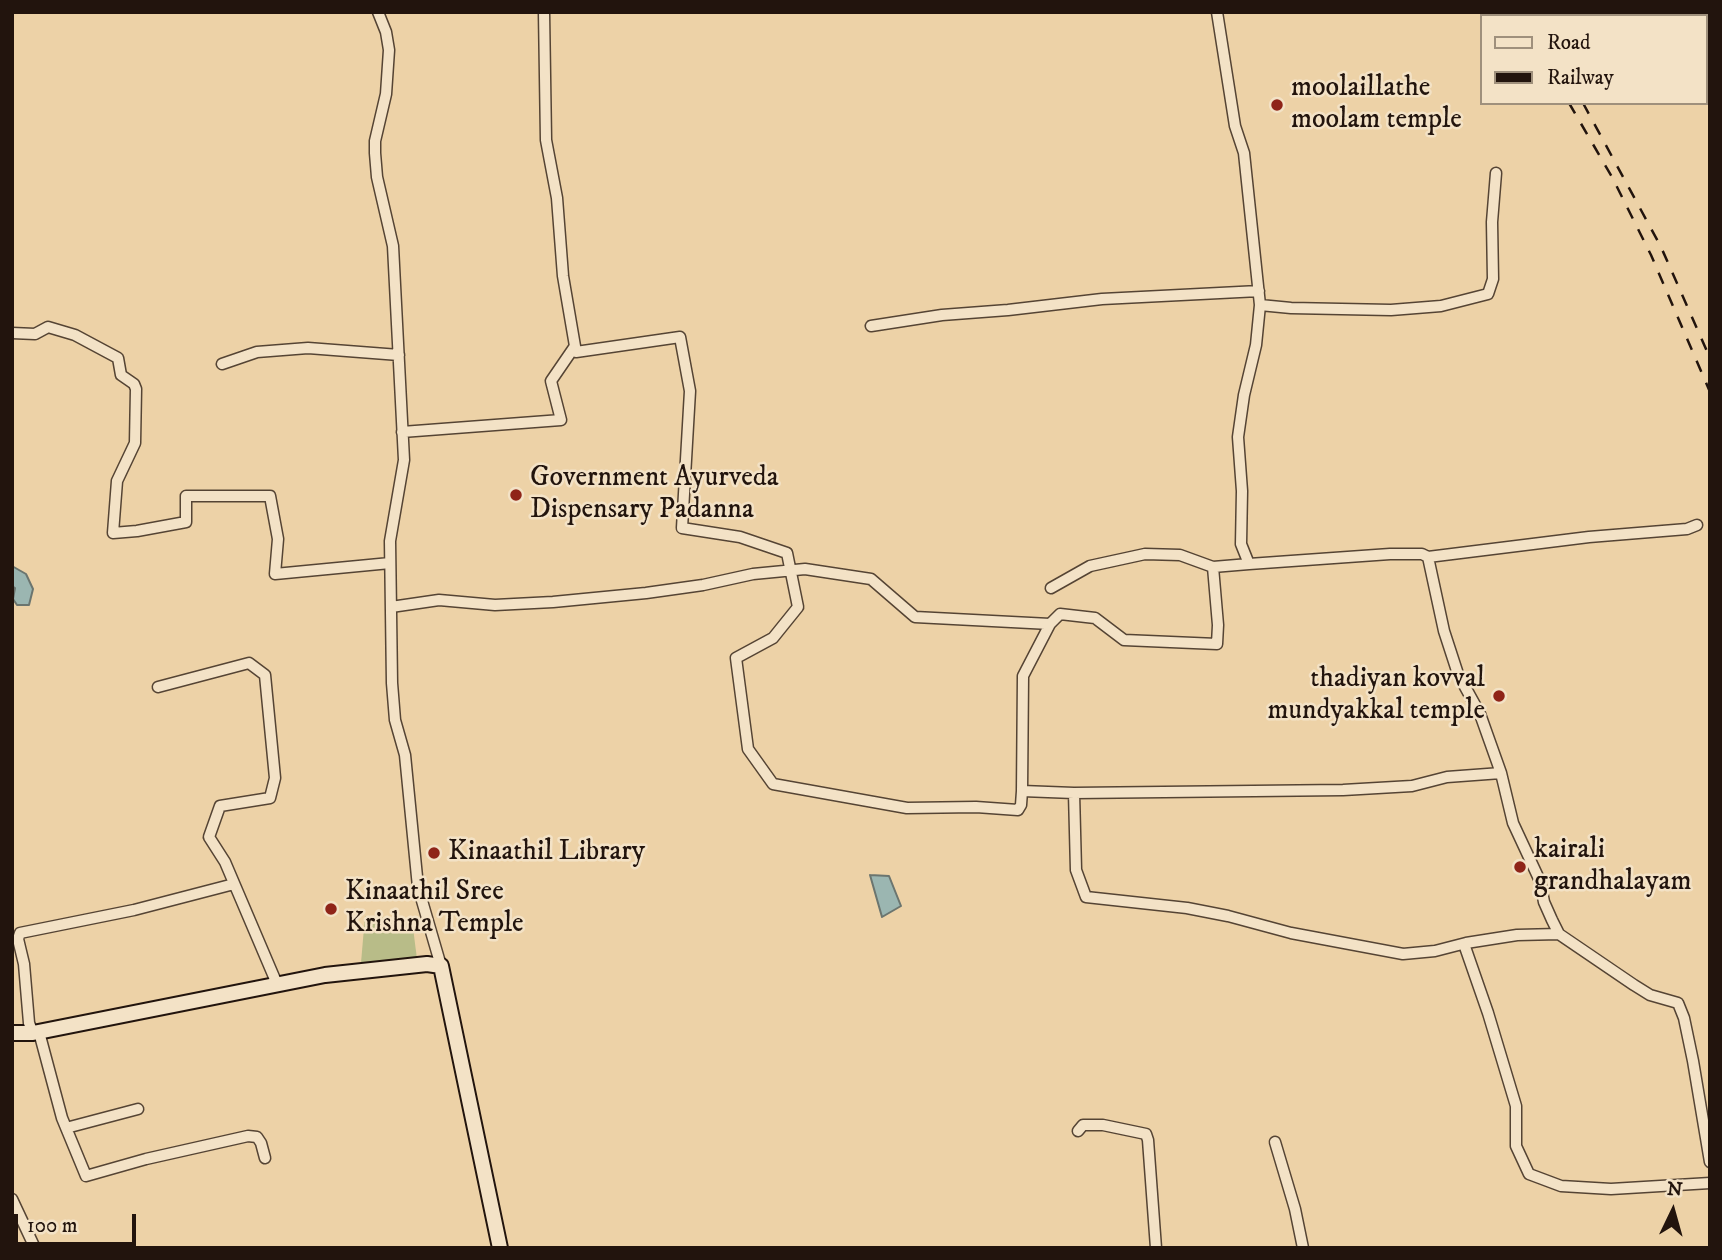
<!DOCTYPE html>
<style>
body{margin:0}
#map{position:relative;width:1722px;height:1260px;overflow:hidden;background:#edd2a7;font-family:"IM FELL DW Pica",serif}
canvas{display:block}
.frame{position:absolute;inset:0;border:14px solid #22140d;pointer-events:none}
.legend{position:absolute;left:1480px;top:14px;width:228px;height:91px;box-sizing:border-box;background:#f3e2c6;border:2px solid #9f907c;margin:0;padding:9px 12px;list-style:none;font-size:21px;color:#22140d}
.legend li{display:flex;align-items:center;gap:14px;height:35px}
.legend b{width:35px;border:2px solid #9f907c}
.north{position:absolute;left:1638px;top:1176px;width:70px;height:70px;-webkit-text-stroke:5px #f3e2c6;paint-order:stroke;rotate:5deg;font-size:19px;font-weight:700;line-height:28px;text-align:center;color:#22140d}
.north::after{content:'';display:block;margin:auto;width:24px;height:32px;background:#22140d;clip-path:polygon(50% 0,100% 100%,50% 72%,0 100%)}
.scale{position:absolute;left:14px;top:1214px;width:122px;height:32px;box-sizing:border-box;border:4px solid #22140d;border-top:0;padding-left:9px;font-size:21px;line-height:24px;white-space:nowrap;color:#22140d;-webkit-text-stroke:5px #f3e2c6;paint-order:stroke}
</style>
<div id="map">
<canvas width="1722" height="1260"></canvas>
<div class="frame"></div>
<ul class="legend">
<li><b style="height:9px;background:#f3e2c6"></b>Road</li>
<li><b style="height:9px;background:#22140d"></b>Railway</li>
</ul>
<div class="north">N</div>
<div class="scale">100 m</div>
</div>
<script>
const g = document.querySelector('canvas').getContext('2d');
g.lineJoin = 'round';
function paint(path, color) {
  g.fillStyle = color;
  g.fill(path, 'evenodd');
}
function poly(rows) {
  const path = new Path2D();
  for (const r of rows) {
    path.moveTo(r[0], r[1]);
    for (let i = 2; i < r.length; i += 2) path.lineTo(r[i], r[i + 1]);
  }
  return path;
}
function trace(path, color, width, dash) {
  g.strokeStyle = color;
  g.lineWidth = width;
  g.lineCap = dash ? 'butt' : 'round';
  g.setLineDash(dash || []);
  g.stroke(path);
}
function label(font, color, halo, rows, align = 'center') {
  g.font = font + ' "IM FELL DW Pica",serif';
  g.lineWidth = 5;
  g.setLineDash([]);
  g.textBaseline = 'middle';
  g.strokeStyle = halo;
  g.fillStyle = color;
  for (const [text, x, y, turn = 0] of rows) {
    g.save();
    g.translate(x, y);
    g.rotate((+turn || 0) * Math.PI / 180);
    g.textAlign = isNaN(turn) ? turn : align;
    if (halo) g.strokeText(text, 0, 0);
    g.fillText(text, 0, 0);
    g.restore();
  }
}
const green = poly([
 [365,916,412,920,417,959,389,963,361,963]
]);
const water = poly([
 [12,566,26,574,33,589,29,605,17,605,13,599,15,588,12,586,12,566],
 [870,875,889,876,901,906,882,917,870,875]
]);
const minor = poly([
 [378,12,386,32,389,50,386,94,375,141,375,153,377,177,393,246,404,460,390,541,392,683,395,720,405,755,418,887,441,966],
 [544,12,546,140,557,198,563,276,576,352,680,337,690,391,682,528,740,537,787,553,798,607,773,638,736,658,748,749,773,784,907,808,976,807,1018,810,1021,805,1022,791],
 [1217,12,1235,126,1244,153,1260,305,1256,345,1244,395,1238,437,1242,491,1241,544,1249,564,1390,554,1422,554,1428,557,1444,631,1458,674,1480,714,1501,773,1513,823,1540,881,1544,902,1552,920,1559,934,1634,985,1650,995,1678,1003,1684,1018,1693,1061,1710,1162],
 [1670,16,1693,12],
 [1260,305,1291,308,1391,310,1441,306,1488,294,1493,279,1492,222,1496,173],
 [871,326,942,315,1008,310,1102,299,1259,291],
 [12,333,35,334,48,327,75,335,118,358,121,375,134,384,136,389,135,443,117,481,113,533,137,531,186,522,186,496,270,496,278,539,275,574,390,563],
 [222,364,257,352,308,348,399,355],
 [402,432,561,420,551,381,575,346],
 [1428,557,1589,537,1687,529,1697,525],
 [1249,564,1213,567,1218,625,1217,644,1124,640,1095,618,1060,614,1050,624,1023,676,1022,791,1074,793,1076,870,1086,897,1187,908,1228,916,1291,933,1403,954,1435,951,1466,943,1517,935,1559,934],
 [1051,588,1090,566,1145,554,1180,555,1213,567],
 [391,607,439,600,495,605,553,602,646,593,703,585,753,574,805,569,871,579,915,617,1050,624],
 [158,687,249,663,265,675,275,778,270,798,220,806,209,837,225,862,277,984],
 [1074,793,1343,790,1412,786,1447,777,1501,773],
 [1464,944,1488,1013,1516,1106,1516,1146,1529,1174,1561,1186,1611,1189,1710,1183],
 [39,1032,62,1118,86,1176,146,1159,248,1136,257,1137,261,1143,265,1158],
 [33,1033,29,1023,24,964,18,939,20,933,134,910,234,884],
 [66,1128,138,1109],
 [1078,1131,1083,1125,1103,1125,1146,1134,1148,1140,1156,1248],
 [1275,1142,1295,1209,1303,1248],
 [12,1199,35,1248]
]);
const secondary = poly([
 [12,1033,33,1033,325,975,427,964,441,966,500,1248]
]);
const rail = poly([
 [1514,12,1516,16],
 [1529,12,1531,16],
 [1569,103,1612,177,1651,255,1710,392],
 [1583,103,1661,247,1710,358]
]);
const markers = [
 [1277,105,7,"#8f2418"],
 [516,495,7,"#8f2418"],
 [1499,696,7,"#8f2418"],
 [434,853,7,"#8f2418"],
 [1520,867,7,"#8f2418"],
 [331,909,7,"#8f2418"]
];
const poiNames = [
 ["moolaillathe",1291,89],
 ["moolam temple",1291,121],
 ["Government Ayurveda",530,479],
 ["Dispensary Padanna",530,511],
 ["thadiyan kovval",1485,680,"right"],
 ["mundyakkal temple",1485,712,"right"],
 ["kairali",1534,851],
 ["grandhalayam",1534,883],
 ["Kinaathil Library",448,853],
 ["Kinaathil Sree",345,893],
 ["Krishna Temple",345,925]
];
paint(green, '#b8bc88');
paint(water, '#9bb6b1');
trace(water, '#6b756f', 2);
trace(minor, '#554434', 13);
trace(secondary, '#22140d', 18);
trace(minor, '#f3e2c6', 10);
trace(secondary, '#f3e2c6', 14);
trace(rail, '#22140d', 2.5, [12, 12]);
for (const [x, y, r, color] of markers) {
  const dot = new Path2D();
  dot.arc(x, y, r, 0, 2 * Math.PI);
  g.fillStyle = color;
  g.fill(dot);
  trace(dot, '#f3e2c6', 2.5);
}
label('28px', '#22140d', '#f3e2c6', poiNames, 'left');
</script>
